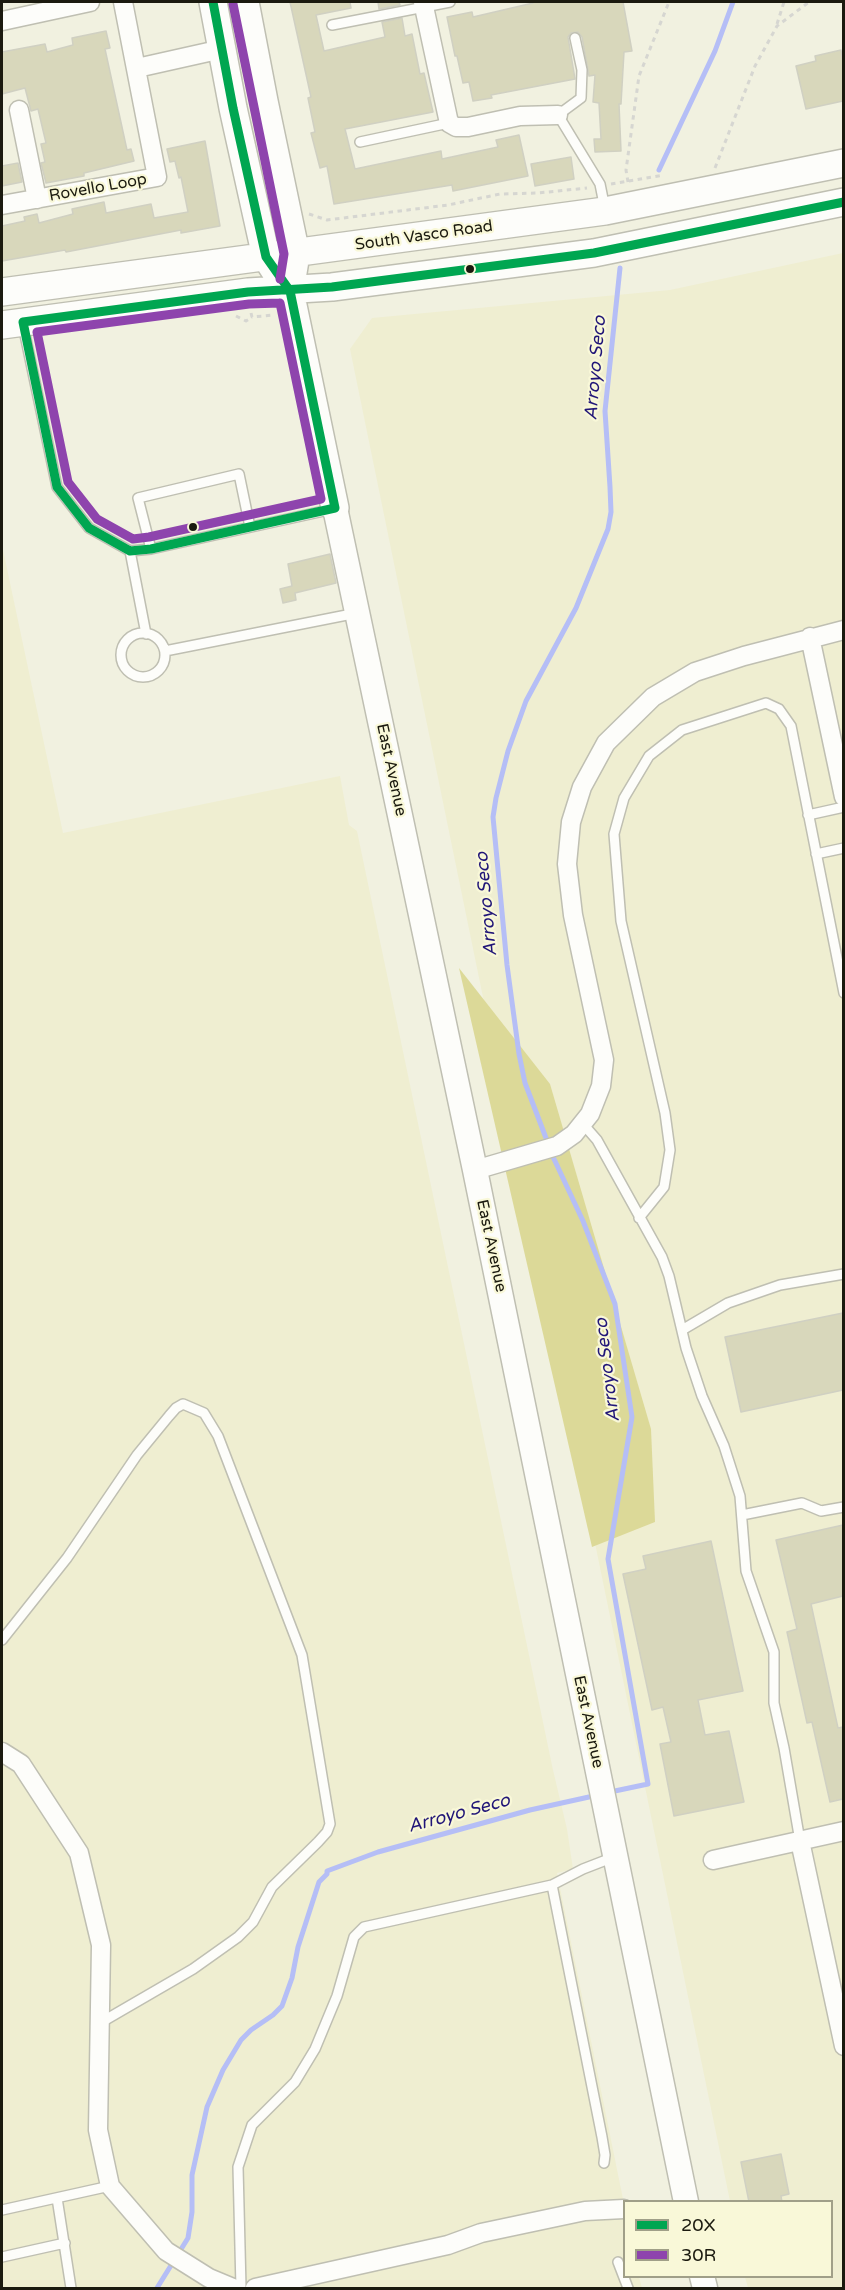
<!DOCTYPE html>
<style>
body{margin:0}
#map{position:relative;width:845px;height:2290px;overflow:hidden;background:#f1f1e0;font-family:"Varela Round",sans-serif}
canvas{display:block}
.frame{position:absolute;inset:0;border:3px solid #1b1a0f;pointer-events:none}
.legend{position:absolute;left:623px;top:2200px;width:210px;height:78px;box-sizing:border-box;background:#f9f8d8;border:2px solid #a09f88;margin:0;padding:8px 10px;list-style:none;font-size:18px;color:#1b1a0f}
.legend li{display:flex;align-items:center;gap:12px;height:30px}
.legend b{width:30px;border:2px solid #a09f88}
</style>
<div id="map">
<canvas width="845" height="2290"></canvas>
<div class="frame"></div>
<ul class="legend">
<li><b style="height:8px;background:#00a651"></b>20X</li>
<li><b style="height:8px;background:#8e44ad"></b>30R</li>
</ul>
</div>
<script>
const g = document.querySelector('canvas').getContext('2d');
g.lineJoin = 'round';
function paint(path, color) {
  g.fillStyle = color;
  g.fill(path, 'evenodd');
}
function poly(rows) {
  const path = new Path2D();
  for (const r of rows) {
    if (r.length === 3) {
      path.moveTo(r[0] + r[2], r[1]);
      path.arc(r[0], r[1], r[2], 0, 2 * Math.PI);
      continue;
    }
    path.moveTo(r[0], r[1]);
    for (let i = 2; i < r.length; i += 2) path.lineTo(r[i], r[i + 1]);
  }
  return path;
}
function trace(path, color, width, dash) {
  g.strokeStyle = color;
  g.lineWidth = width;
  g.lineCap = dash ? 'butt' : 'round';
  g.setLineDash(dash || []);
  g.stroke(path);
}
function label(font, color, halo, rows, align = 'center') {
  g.font = font + ' "Varela Round",sans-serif';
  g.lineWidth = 4.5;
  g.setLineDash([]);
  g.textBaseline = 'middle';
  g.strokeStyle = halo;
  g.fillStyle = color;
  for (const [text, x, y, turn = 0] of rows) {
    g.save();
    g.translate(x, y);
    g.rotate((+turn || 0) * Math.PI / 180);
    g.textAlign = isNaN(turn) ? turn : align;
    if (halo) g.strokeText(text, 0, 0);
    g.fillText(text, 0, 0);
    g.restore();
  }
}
const built = poly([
 [843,253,843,2288,748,2288,745,2277,832,2276,832,2202,730,2201,350,349,372,318,670,290],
 [2,545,63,833,340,776,349,825,357,831,553,1770,567,1829,573,1869,557,1873,624,2204,624,2276,639,2277,642,2288,2,2288]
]);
const forest = poly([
 [459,968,550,1084,651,1429,655,1522,592,1547]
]);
const stream = poly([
 [659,170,715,51,733,2],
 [610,1792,648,1784,608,1559,632,1417,615,1304,583,1221,554,1159,525,1083,519,1054,507,965,493,817,496,798,508,751,526,701,576,608,608,529,611,512,610,487,605,411,620,268],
 [157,2288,188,2238,192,2212,192,2175,207,2107,223,2070,241,2040,251,2030,273,2015,282,2006,292,1978,298,1947,319,1882,327,1874,327,1871,378,1852,530,1810,598,1795]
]);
const building = poly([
 [290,2,350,2,351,8,316,15,324,51,385,37,382,22,402,18,405,36,412,34,420,74,424,73,433,112,345,129,355,169,441,151,442,159,498,147,496,140,519,135,528,176,453,191,452,185,334,204,327,166,320,168,311,133,315,132,308,98,311,97,290,2],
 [378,2,399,2,400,5,379,9,378,2],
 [533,2,623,2,632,51,624,52,621,104,619,104,621,151,595,152,594,139,601,139,599,103,593,102,595,75,589,76,582,37,578,32,571,33,568,37,575,79,491,95,492,98,473,101,469,82,463,83,457,56,455,56,447,17,472,12,473,17,533,3,533,2],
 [106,31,110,48,105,49,127,150,131,149,134,161,84,173,84,176,46,183,41,163,45,162,41,144,46,143,38,109,31,111,25,88,2,94,2,52,45,44,47,52,73,45,72,38,106,31],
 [841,50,843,62,843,101,806,109,796,66,816,61,815,56,841,50],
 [205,141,220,226,181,233,181,230,66,252,65,250,2,261,2,226,25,221,24,217,37,214,39,223,73,214,72,209,104,202,106,213,151,204,154,218,188,212,181,177,179,178,175,161,170,162,167,149,205,141],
 [571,157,574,179,535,186,531,164,571,157],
 [18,163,22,182,2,186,2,166,18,163],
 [330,554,336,583,295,593,296,600,283,603,280,589,292,586,288,564,330,554],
 [843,1313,843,1390,741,1412,725,1337,843,1313],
 [843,1525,843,1596,811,1604,838,1728,843,1727,843,1799,830,1802,812,1722,807,1723,787,1632,797,1629,776,1540,843,1525],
 [711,1541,743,1691,698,1700,705,1735,729,1731,744,1802,674,1816,660,1744,671,1742,663,1707,652,1710,623,1574,646,1569,643,1556,711,1541],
 [781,2154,789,2194,781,2196,782,2202,749,2202,741,2162,781,2154]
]);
const path = poly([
 [777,24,784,2],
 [715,168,755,66,777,26,809,2],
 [628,182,626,170,639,76,669,2],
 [611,184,664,175],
 [309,214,327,220,448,205,500,194,538,193,587,188],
 [251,313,252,317,274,315],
 [236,316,246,321,251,318]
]);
const service = poly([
 [332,25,450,2],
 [575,38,582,70,581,98,558,115,600,184,605,209],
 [360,142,449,123],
 [23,325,57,487,89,528,130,551,151,549,333,509],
 [151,549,138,498,239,474,250,527],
 [130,551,146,634],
 [143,655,22],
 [165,651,357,613],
 [808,815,844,807],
 [816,854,844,848],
 [583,1124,597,1140,662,1257,669,1276,686,1348,702,1396,724,1446,740,1496,746,1571,774,1652,774,1703,784,1748,800,1841],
 [639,1218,664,1187,670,1150,665,1113,621,921,614,834,624,798,649,756,682,730,766,703,779,709,791,726,844,993],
 [682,1330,728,1303,780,1285,844,1274],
 [742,1515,802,1503,821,1511,844,1507],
 [2,1640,67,1558,137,1455,169,1416,176,1408,183,1404,204,1413,218,1436,302,1655,330,1824,327,1832,318,1842,272,1887,253,1922,238,1937,193,1969,100,2023],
 [552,1885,602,2137,605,2155,604,2163],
 [57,2198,71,2288],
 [2,2210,110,2186],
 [2,2257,65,2243],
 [618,2262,628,2288],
 [241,2288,238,2167,252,2125,295,2082,315,2049,337,1996,354,1937,364,1927,552,1885,583,1869,614,1857]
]);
const minor = poly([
 [423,2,449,123,456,127,468,127,520,116,558,115],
 [2,21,90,2],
 [137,68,222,49],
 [19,110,37,199],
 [2,205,157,177,123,2],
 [810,637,844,797],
 [475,1170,557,1146,574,1134,590,1114,601,1086,604,1060,573,915,567,864,571,822,582,787,606,743,653,697,695,672,744,656,844,630],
 [2,1752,21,1764,79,1853,101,1945,98,2130,110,2186,166,2251,209,2278,233,2288],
 [800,1841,844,2046],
 [713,1860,844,1831],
 [255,2288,448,2245,481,2233,585,2211,624,2209]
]);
const tertiary = poly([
 [335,508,475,1170,686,2202],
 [702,2276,705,2288]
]);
const secondary = poly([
 [213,2,233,108,266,257,275,271],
 [245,2,264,101,296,254,290,291,335,508],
 [2,292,605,211,844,163],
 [2,325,248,292,332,287,594,253,844,202]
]);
const bus1 = poly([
 [213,2,233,108,266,257,290,291,335,508],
 [23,322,248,292,332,287,594,253,844,202],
 [23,322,57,487,89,528,130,551,151,549,335,508]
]);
const bus2 = poly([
 [233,4,284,254,280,279],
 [280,303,321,499,149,537,133,539,97,519,68,482,37,332,249,304,280,303]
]);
const markers = [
 [470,269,5,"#1b1a0f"],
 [193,527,5,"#1b1a0f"]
];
const streetNames = [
 ["Rovello Loop",98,188,-10],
 ["South Vasco Road",424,236,-8],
 ["East Avenue",391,770,78],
 ["East Avenue",491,1246,78],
 ["East Avenue",588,1722,78]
];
const waterNames = [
 ["Arroyo Seco",596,368,-85],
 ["Arroyo Seco",487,904,-95],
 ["Arroyo Seco",608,1370,-97],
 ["Arroyo Seco",459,1814,-15]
];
paint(built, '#efeed1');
paint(forest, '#dcd998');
trace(stream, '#b5bef6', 5);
paint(building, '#d8d7bb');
trace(building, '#d0d0c2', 1.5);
trace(service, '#bfbfb2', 12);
trace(minor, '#bfbfb2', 21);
trace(tertiary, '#bfbfb2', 27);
trace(secondary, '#bfbfb2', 30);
trace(path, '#d6d6d1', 3, [4.5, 4.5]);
trace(service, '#fdfdfa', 9);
trace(minor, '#fdfdfa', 18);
trace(tertiary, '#fdfdfa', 24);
trace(secondary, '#fdfdfa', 27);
trace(bus1, '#00a651', 9);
trace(bus2, '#8e44ad', 9);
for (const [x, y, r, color] of markers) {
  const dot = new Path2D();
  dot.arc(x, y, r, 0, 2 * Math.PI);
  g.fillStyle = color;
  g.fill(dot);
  trace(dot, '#f9f8d8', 2);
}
label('16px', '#1b1a0f', '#f9f8d8', streetNames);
label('italic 18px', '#211678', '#f9f8d8', waterNames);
</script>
